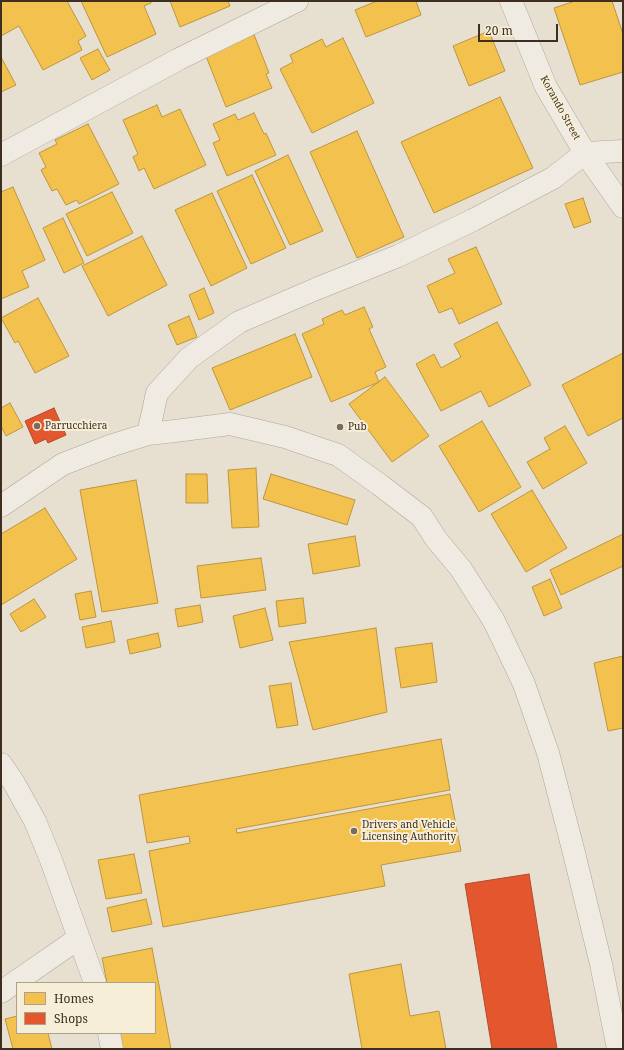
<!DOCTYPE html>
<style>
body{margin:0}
#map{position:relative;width:624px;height:1050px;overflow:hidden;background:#e7e0d1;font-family:"Noto Serif",serif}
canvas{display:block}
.frame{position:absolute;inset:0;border:2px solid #3d2e20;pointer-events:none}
.legend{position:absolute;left:16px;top:982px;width:140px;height:52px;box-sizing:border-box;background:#f7eed8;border:1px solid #ada18e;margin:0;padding:5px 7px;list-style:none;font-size:12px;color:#3d2e20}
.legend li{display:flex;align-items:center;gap:8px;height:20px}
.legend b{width:20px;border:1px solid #ada18e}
.scale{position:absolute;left:478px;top:24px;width:80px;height:18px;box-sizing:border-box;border:2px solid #3d2e20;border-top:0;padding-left:5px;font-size:12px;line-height:14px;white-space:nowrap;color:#3d2e20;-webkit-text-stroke:3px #f7eed8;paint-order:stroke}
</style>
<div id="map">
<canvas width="624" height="1050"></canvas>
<div class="frame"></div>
<ul class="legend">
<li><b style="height:11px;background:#f2c14e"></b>Homes</li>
<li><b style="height:11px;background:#e4572e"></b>Shops</li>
</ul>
<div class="scale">20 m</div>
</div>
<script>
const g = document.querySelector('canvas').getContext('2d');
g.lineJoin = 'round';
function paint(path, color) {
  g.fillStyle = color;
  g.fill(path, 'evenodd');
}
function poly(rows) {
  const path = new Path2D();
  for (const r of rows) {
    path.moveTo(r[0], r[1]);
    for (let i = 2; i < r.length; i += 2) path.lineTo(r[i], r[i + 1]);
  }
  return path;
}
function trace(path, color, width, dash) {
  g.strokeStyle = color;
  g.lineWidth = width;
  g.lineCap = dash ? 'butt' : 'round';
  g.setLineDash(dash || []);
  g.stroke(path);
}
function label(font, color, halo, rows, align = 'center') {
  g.font = font + ' "Noto Serif",serif';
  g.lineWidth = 4;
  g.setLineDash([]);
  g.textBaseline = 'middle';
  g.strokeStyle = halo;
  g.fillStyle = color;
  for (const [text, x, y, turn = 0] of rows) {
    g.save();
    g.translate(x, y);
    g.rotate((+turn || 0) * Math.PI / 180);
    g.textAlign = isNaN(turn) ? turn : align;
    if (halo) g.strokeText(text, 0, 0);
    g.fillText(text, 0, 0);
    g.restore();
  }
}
const homes = poly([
 [1,1,67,1,86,36,78,41,82,50,43,70,19,26,1,36,1,1],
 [81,1,151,1,151,3,144,6,156,34,107,57,81,1],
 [170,1,228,1,230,6,180,27,170,1],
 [377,1,416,1,421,15,366,37,355,10,377,1],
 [575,1,612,1,623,34,623,72,580,85,554,8,575,1],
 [489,31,505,71,469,86,453,46,489,31],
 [253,32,269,73,266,74,272,88,226,107,204,51,253,32],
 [343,38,374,103,312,133,280,69,293,62,290,55,322,39,326,47,343,38],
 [98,49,110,70,92,80,80,58,98,49],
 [1,57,16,85,1,92,1,57],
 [500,97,533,168,434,213,401,142,500,97],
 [157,105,162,117,180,109,206,165,154,189,144,168,139,171,133,157,138,154,123,120,157,105],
 [254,113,264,134,266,133,276,155,227,176,213,143,220,140,213,124,235,114,238,120,254,113],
 [88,124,119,184,79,204,77,200,66,205,57,189,52,191,41,170,46,167,39,153,57,144,55,140,88,124],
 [357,131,404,237,357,258,310,152,357,131],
 [288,155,323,231,290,245,255,171,288,155],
 [252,175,286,248,251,264,217,191,252,175],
 [13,187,45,260,22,271,29,287,1,299,1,192,13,187],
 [112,192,133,233,87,256,66,214,112,192],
 [212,193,247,268,211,286,175,210,212,193],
 [583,198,591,222,574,228,565,204,583,198],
 [63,218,84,263,64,273,43,228,63,218],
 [142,236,167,285,108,316,82,266,142,236],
 [476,247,502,304,459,324,452,308,439,313,427,286,455,273,448,259,476,247],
 [204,288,214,313,199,320,189,295,204,288],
 [38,298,69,356,35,373,18,341,15,343,1,318,38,298],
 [364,307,373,327,369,329,386,367,375,372,379,382,331,402,302,334,324,324,322,319,342,310,345,315,364,307],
 [189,316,197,337,177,345,168,325,189,316],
 [497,322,531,385,489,407,481,391,441,411,416,364,434,354,441,368,461,357,454,344,497,322],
 [295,334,312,377,230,410,212,368,295,334],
 [623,353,623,418,588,436,562,385,623,353],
 [385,377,429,436,392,462,349,404,385,377],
 [10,403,23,427,6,436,1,426,1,408,10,403],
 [482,421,521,487,479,512,439,446,482,421],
 [565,426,587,463,543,489,527,462,550,449,544,438,565,426],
 [256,468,259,527,232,528,228,470,256,468],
 [186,474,207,474,208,503,186,503,186,474],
 [271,474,355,500,347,525,263,499,271,474],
 [136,480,158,603,102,612,80,490,136,480],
 [532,490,567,548,526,572,491,514,532,490],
 [45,508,77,559,1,605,1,534,45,508],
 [623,534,623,566,561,595,550,570,623,534],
 [355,536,360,566,313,574,308,544,355,536],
 [261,558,266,590,201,598,197,566,261,558],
 [550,579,562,608,544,616,532,587,550,579],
 [91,591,96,617,80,620,75,594,91,591],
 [303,598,306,623,279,627,276,601,303,598],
 [34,599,46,617,21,632,10,614,34,599],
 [200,605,203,622,178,627,175,609,200,605],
 [265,608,273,640,240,648,233,616,265,608],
 [111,621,115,642,86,648,82,627,111,621],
 [376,628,387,712,313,730,289,642,376,628],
 [158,633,161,647,130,654,127,640,158,633],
 [432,643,437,682,401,688,395,648,432,643],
 [623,656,623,728,608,731,594,663,623,656],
 [291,683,298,725,277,728,269,686,291,683],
 [441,739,450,790,236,829,237,833,450,794,461,851,381,865,385,886,163,927,149,851,190,843,189,836,147,843,139,795,441,739],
 [134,854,142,893,106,899,98,860,134,854],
 [146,899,152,924,112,932,107,908,146,899],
 [152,948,171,1049,119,1049,116,1033,155,1033,155,983,107,983,102,958,152,948],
 [401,964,410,1016,439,1011,446,1049,362,1049,349,974,401,964],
 [17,1016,17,1033,48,1033,52,1049,13,1049,5,1019,17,1016]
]);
const shops = poly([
 [54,408,66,435,48,443,46,439,35,444,25,421,54,408],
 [529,874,557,1049,492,1049,465,884,529,874]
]);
const minor = poly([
 [511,1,546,87,585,153,623,207],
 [1,155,179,59,297,1],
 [148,434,157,393,189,358,239,322,316,289,398,256,473,220,553,178,585,153,623,151],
 [1,506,63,464,110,446,148,434,175,431,230,424,285,437,338,455,380,485,422,517,436,539,461,569,494,621,524,684,548,753,573,849,601,964,618,1049],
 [1,764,14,783,35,821,51,860,95,983],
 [1,992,79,938],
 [109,1033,112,1049]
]);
const markers = [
 [37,426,4,"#786c5e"],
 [340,427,4,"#786c5e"],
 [354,831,4,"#786c5e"]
];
const streetNames = [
 ["Korando Street",560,108,61]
];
const poiNames = [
 ["Parrucchiera",45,426],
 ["Pub",348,427],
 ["Drivers and Vehicle",362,825],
 ["Licensing Authority",362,837]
];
paint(homes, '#f2c14e');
trace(homes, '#bc9540', 1);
paint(shops, '#e4572e');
trace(shops, '#b24b2a', 1);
trace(minor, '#ada599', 23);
trace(minor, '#efebe3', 22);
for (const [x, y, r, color] of markers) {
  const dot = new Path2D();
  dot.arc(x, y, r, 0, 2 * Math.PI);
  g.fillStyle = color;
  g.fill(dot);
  trace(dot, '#f7eed8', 1.5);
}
label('10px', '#3d2e20', '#f7eed8', streetNames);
label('10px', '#3d2e20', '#f7eed8', poiNames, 'left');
</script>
